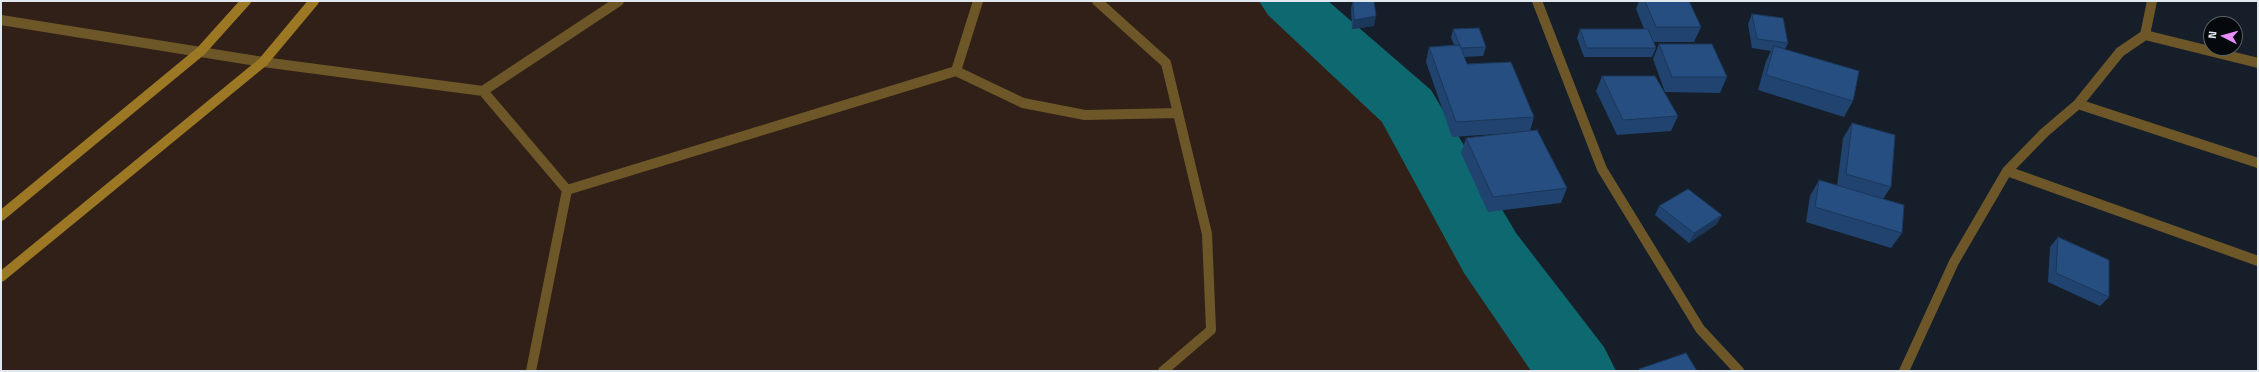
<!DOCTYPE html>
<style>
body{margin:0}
#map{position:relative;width:2259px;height:372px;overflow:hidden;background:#161e29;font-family:"Titillium Web",sans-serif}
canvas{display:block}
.frame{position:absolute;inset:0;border:2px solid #e2e8f0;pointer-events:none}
.north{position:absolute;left:2203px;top:16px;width:40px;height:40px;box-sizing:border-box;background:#05080c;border:1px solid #5d6267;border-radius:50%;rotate:276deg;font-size:11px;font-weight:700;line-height:16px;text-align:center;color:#e2e8f0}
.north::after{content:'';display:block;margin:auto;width:14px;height:18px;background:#ea8dfd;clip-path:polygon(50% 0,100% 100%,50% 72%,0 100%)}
</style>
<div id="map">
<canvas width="2259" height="372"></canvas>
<div class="frame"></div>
<div class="north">N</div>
</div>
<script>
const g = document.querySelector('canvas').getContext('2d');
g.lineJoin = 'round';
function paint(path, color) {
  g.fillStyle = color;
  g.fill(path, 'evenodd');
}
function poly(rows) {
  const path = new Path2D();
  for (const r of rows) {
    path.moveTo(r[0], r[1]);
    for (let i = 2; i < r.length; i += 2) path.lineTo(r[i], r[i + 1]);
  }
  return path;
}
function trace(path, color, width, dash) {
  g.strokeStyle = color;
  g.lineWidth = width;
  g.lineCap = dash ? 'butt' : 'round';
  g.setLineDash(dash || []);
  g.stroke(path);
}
const commercial = poly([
 [1,1,1306,1,1405,81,1535,284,1603,371,1,371]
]);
const river = poly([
 [1259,1,1328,1,1431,90,1516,233,1604,347,1616,371,1531,371,1464,273,1382,122,1268,15,1259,1]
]);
const street = poly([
 [1097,1,1166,63,1207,234,1211,330,1163,371],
 [1537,1,1602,169,1700,329,1739,371],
 [1,20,263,62,483,91,567,190,531,371],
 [2145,35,2258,63],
 [956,71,978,1],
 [483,91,619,1],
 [2078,104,2258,163],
 [2007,171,2258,261],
 [567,190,956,71,1023,103,1085,115,1178,113],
 [1904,371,1954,262,2007,171,2044,133,2078,104,2120,52,2145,35,2152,1]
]);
const secondary = poly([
 [1,216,201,51,246,1],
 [1,277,263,62,314,1]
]);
const wall = poly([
 [1353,1,1374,1,1374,26,1352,29,1351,8],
 [1639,1,1689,1,1701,27,1694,42,1654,42,1656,48,1652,57,1584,57,1577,38,1580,29,1644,29,1636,9],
 [1752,14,1788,43,1785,49,1853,101,1844,117,1758,90,1766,61,1771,51,1752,48,1748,24],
 [1453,29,1486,47,1483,56,1464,57,1467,64,1534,117,1530,131,1567,188,1561,203,1488,212,1461,153,1466,138,1497,134,1452,137,1426,62,1429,47,1454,45,1451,38],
 [1659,44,1727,77,1720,93,1665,92,1653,59],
 [1602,76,1678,116,1671,131,1617,135,1596,91],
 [1852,123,1891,187,1883,199,1902,233,1891,248,1806,222,1810,196,1819,180,1837,186,1843,138],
 [1659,206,1717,224,1689,243,1655,215],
 [2058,237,2109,297,2100,306,2048,282,2050,247]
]);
const shadedWall = poly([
 [1376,16,1374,26,1352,29,1354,20],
 [1722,215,1717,224,1689,243,1694,233]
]);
const building = poly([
 [1353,1,1374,1,1376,16,1354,20,1353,1],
 [1645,1,1689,1,1701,27,1656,27,1645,1],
 [1752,14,1783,18,1788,43,1757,39,1752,14],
 [1479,28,1486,47,1461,48,1453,29,1479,28],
 [1580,29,1648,29,1656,48,1587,48,1580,29],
 [1659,44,1712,44,1727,77,1672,77,1659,44],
 [1460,45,1467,64,1511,62,1534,117,1456,122,1429,47,1460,45],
 [1774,46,1859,71,1853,101,1766,75,1774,46],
 [1602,76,1655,76,1678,116,1623,120,1602,76],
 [1852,123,1895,135,1891,187,1846,174,1852,123],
 [1537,130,1567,188,1493,197,1466,138,1537,130],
 [1819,180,1904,205,1902,233,1815,207,1819,180],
 [1688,189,1722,215,1694,233,1659,206,1688,189],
 [2058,237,2109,260,2109,297,2056,273,2058,237],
 [1686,353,1697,371,1641,371,1639,369,1686,353]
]);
paint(commercial, '#302017');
paint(river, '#0d696f');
trace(street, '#6d5728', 10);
trace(secondary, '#9c7825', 10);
paint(wall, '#21436f');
paint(shadedWall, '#1b375a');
paint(building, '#264e81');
trace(building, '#1b375a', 1);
</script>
